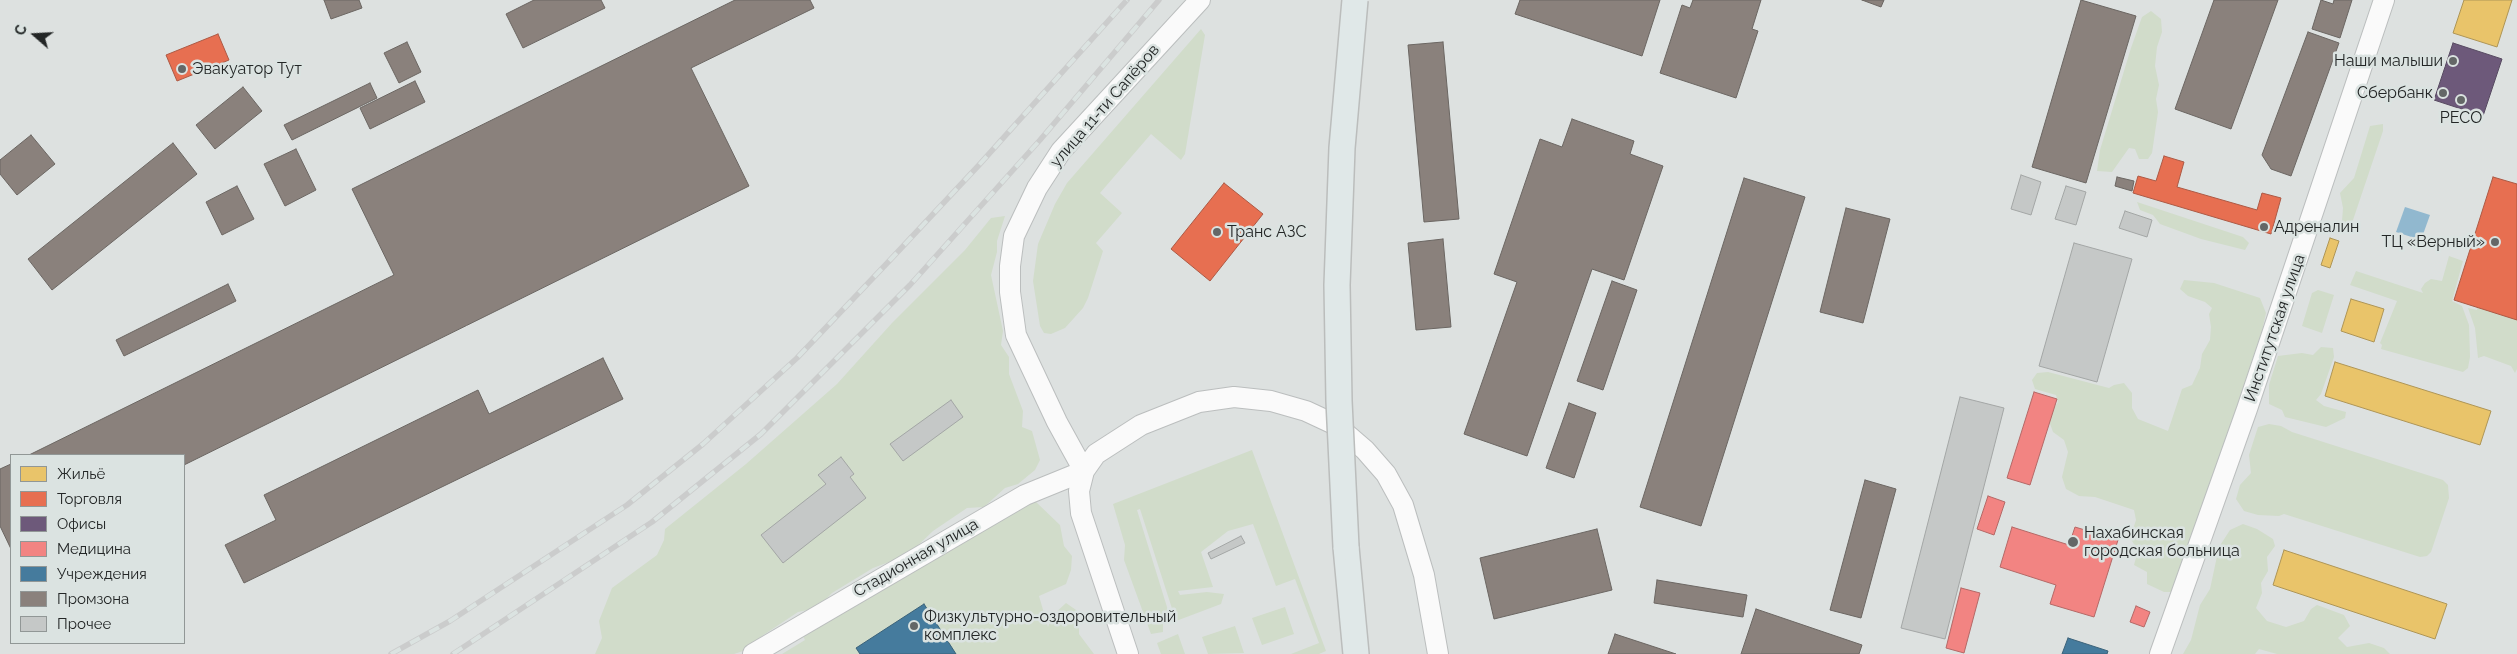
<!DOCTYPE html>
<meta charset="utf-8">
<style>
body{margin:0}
#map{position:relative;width:2517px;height:654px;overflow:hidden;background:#dde1e0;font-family:Raleway,sans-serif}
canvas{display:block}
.legend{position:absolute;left:10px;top:454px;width:175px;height:190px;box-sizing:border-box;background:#dbe3e1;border:1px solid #919796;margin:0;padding:6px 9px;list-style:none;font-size:15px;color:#232626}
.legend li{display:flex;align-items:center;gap:10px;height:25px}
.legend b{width:25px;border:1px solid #919796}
.north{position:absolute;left:10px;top:10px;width:50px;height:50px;-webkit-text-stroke:4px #dbe3e1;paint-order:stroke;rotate:289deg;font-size:14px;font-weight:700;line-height:20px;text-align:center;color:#232626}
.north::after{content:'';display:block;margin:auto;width:18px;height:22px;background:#232626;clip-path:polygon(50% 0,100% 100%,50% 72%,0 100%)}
</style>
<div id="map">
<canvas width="2517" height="654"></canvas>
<ul class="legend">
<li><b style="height:14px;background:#e9c46a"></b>Жильё</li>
<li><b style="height:14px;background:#e76f51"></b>Торговля</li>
<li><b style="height:14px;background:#6d597a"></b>Офисы</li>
<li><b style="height:14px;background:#f28482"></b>Медицина</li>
<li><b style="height:14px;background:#457b9d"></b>Учреждения</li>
<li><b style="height:14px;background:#8a817c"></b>Промзона</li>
<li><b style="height:14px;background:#c5c8c7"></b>Прочее</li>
</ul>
<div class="north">С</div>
</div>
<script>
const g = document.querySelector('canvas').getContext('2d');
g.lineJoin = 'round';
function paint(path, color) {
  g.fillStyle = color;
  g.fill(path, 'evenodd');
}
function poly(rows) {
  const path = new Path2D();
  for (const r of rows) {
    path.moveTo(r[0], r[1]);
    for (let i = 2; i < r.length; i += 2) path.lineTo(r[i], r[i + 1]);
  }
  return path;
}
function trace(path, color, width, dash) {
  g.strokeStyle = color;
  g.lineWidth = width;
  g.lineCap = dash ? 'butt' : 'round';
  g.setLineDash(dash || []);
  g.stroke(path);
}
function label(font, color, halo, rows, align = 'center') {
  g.font = font + ' Raleway,sans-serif';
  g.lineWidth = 5;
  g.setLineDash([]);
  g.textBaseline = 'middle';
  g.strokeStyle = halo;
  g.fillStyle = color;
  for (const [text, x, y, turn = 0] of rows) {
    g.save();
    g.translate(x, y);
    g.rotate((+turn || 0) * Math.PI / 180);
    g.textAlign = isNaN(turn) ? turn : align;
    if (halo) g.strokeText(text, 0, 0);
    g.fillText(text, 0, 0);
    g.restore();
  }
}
const green = poly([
 [2151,11,2161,19,2162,32,2157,47,2155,66,2159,85,2156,99,2158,112,2152,153,2148,159,2139,159,2135,149,2129,148,2112,172,2097,171,2100,150,2131,48,2142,17],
 [1201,29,1205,35,1185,154,1181,160,1151,134,1100,193,1122,213,1096,243,1103,251,1088,298,1083,308,1065,328,1051,334,1044,333,1040,326,1033,281,1038,244,1055,204,1067,183],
 [2383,124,2383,131,2352,223,2346,227,2342,221,2343,208,2340,193,2354,178,2370,126],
 [2137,202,2243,237,2249,243,2245,250,2201,239,2160,224,2153,215,2140,210],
 [1005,216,997,241,997,252,991,275,1003,331,1001,345,1009,357,1009,374,1023,411,1022,427,1032,431,1040,460,1035,470,1018,484,1005,488,984,507,967,508,933,531,908,555,873,568,832,593,817,608,798,612,759,638,746,650,734,654,595,654,602,638,599,621,612,588,657,555,664,540,665,529,746,464,837,384,892,323,965,250,991,218],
 [2449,256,2463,261,2452,301,2462,306,2469,325,2470,357,2468,368,2463,372,2381,349,2382,345,2380,343,2397,301,2350,285,2356,271,2423,293,2421,289,2425,283,2431,279,2442,281],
 [2184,280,2214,283,2260,298,2266,313,2256,358,2245,395,2233,418,2173,592,2164,592,2147,584,2147,572,2134,565,2138,550,2130,538,2136,520,2134,510,2095,497,2079,496,2066,489,2062,477,2068,452,2064,440,2053,432,2049,421,2052,411,2058,402,2056,395,2035,389,2032,380,2037,373,2048,372,2109,388,2114,385,2124,383,2132,393,2132,408,2138,419,2168,431,2182,389,2192,385,2200,368,2202,354,2210,340,2211,327,2209,314,2212,308,2205,302,2188,296,2180,289],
 [2318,290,2334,295,2322,333,2302,326,2312,293],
 [2477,302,2517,302,2517,369,2515,373,2511,366,2484,356,2478,358,2475,328,2468,308,2477,310],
 [2321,347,2333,348,2334,357,2321,394,2316,400,2324,406,2346,412,2345,418,2326,427,2285,417,2282,410,2269,404,2269,385,2278,356,2302,353,2313,355],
 [2269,424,2281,426,2292,432,2443,480,2448,485,2449,498,2431,552,2427,556,2420,557,2284,514,2279,516,2258,515,2244,511,2236,499,2240,485,2251,473,2249,455,2258,427],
 [1252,450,1326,651,1319,654,1291,654,1319,643,1295,579,1276,586,1253,524,1228,531,1201,552,1213,587,1178,591,1180,595,1207,592,1224,594,1221,604,1176,621,1140,509,1137,510,1171,620,1163,624,1163,632,1151,634,1124,560,1125,545,1113,504],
 [1035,501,1060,525,1064,546,1072,556,1071,570,1066,584,1039,596,1048,627,1052,616,1066,603,1079,612,1079,634,1094,654,782,654,805,640,801,632,976,531],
 [2243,524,2257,529,2273,539,2275,546,2267,557,2268,571,2261,583,2262,593,2256,608,2267,621,2286,627,2304,621,2311,609,2317,605,2344,615,2350,626,2338,638,2347,647,2369,643,2384,648,2390,654,2277,654,2259,649,2255,654,2183,654,2191,640,2200,605,2210,589,2219,547,2230,530],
 [1285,607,1294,634,1262,645,1252,618],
 [1235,626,1244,653,1208,654,1202,637],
 [1178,634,1185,654,1161,654,1157,643]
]);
const water = poly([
 [2405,207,2430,215,2421,240,2396,232]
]);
const homes = poly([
 [2464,0,2512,0,2497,47,2453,33,2464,0],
 [2330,238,2339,241,2330,268,2321,265,2330,238],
 [2351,299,2384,309,2374,342,2341,331,2351,299],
 [2335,362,2491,411,2480,445,2325,396,2335,362],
 [2284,550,2447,604,2435,639,2273,585,2284,550]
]);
const shops = poly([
 [218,34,229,60,177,81,166,55,218,34],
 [2164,156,2184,162,2177,187,2257,210,2262,193,2281,198,2271,234,2133,193,2138,176,2156,181,2164,156],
 [2493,177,2517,184,2517,320,2454,300,2493,177],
 [1224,183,1263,214,1210,281,1171,249,1224,183]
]);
const offices = poly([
 [2453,43,2502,59,2483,116,2434,100,2453,43]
]);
const health = poly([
 [2034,392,2057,399,2030,485,2007,478,2034,392],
 [1988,496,2005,502,1994,535,1977,529,1988,496],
 [2012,527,2069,545,2075,527,2118,540,2094,617,2050,604,2056,585,2000,567,2012,527],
 [1961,588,1980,593,1964,653,1946,648,1961,588],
 [2136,606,2150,612,2144,627,2130,622,2136,606]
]);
const public = poly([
 [924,604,956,654,860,654,856,648,924,604],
 [2068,638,2108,651,2107,654,2062,654,2068,638]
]);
const industry = poly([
 [324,0,359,0,362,8,331,19,324,0],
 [534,0,601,0,605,8,523,48,506,14,534,0],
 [735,0,810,0,814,8,691,68,749,186,184,465,184,455,29,455,394,275,352,189,735,0],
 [1520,0,1660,0,1642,56,1515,14,1520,0],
 [1693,0,1761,0,1752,29,1758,31,1736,98,1660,73,1682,5,1690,8,1693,0],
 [1862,0,1884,0,1881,7,1862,0],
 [2081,0,2136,16,2086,183,2032,167,2081,0],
 [2214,0,2278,0,2231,129,2175,109,2214,0],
 [2321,0,2333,4,2334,0,2352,0,2340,38,2312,29,2321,0],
 [2308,32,2339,43,2291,176,2271,169,2262,155,2308,32],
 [407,42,421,72,399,83,384,53,407,42],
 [1443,42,1459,219,1424,222,1408,45,1443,42],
 [415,81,425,102,370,129,360,108,415,81],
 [370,83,377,98,292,140,284,125,370,83],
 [243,87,262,111,215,149,196,125,243,87],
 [1572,119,1634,141,1630,154,1663,166,1624,280,1592,269,1527,456,1464,434,1517,282,1494,274,1540,139,1562,147,1572,119],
 [31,135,55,164,17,195,0,174,0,160,31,135],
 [173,143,197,174,52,290,28,259,173,143],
 [296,149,316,190,285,206,264,164,296,149],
 [2117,177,2134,181,2132,191,2115,186,2117,177],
 [1744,178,1805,197,1701,526,1640,507,1744,178],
 [237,186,254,219,222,235,206,202,237,186],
 [1846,208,1890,219,1863,323,1820,312,1846,208],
 [1443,239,1451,327,1416,330,1408,243,1443,239],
 [1612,281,1637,290,1603,390,1577,381,1612,281],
 [228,284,236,301,124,356,116,340,228,284],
 [603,358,623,399,244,583,225,545,276,520,264,495,478,390,489,414,603,358],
 [1569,403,1596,413,1574,478,1546,468,1569,403],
 [11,464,11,549,0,526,0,469,11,464],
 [1865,480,1896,489,1861,618,1830,610,1865,480],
 [1597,529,1612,590,1494,619,1480,558,1597,529],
 [1657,580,1747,595,1743,617,1654,603,1657,580],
 [1756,609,1862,645,1859,654,1741,654,1756,609],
 [1615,634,1676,654,1608,654,1615,634]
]);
const building = poly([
 [2021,175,2041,182,2031,215,2011,209,2021,175],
 [2066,186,2086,192,2076,225,2055,219,2066,186],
 [2125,211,2152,220,2147,237,2119,228,2125,211],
 [2074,243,2132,259,2097,382,2039,366,2074,243],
 [1960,397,2004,408,1945,639,1901,628,1960,397],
 [951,400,963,417,903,461,890,444,951,400],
 [841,457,854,474,850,477,866,498,783,563,761,535,826,484,818,475,841,457],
 [1241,536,1245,543,1211,559,1208,553,1241,536]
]);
const minor = poly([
 [1084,471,1057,422,1016,335,1010,292,1010,266,1014,236,1037,188,1061,151,1200,0],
 [753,654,1025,495,1084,471],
 [1128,654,1081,513,1079,491,1084,471,1096,454,1141,425,1199,402,1234,397,1271,401,1306,411,1336,425,1365,450,1386,474,1403,505,1424,575,1438,654],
 [2160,654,2247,409,2384,0]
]);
const major = poly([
 [1346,547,1356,654]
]);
const rail = poly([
 [391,654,450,621,627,505,703,444,797,358,891,259,979,165,1127,0],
 [453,654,652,522,761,434,910,285,1040,140,1159,0]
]);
const majorBridge = poly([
 [1346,547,1339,401,1337,285,1342,148,1355,0]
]);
const markers = [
 [2453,61,5,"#646767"],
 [182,69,5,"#646767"],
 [2443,93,5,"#646767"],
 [2461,100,5,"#646767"],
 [2264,227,5,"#646767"],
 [1217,232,5,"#646767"],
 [2495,242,5,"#646767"],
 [2073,542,6,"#646767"],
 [914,626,5,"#646767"]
];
const poiNames = [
 ["Наши малыши",2443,61,"right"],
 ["Эвакуатор Тут",192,69],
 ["Сбербанк",2433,93,"right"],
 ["РЕСО",2461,118,"center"],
 ["Адреналин",2274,227],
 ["Транс АЗС",1227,232],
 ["ТЦ «Верный»",2485,242,"right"],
 ["Нахабинская",2084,533],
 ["городская больница",2084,551],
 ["Физкультурно-оздоровительный",924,617],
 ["комплекс",924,635]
];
const streetNames = [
 ["улица 11-ти Сапёров",1105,106,-49],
 ["Институтская улица",2275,328,-71],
 ["Стадионная улица",916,558,-30]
];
paint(green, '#d1dcca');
paint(water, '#91b8cf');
paint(homes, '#e9c46a');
trace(homes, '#ae9556', 1);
paint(shops, '#e76f51');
trace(shops, '#ac5944', 1);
paint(offices, '#6d597a');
trace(offices, '#574a61', 1);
paint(health, '#f28482');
trace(health, '#b46866', 1);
paint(public, '#457b9d');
trace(public, '#3b6279', 1);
paint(industry, '#8a817c');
trace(industry, '#6b6662', 1);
paint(building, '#c5c8c7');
trace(building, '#a3a6a5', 1);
trace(minor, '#bbbebe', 22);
trace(major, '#bbbdbc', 28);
trace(minor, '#fafafa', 20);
trace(major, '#e0e8e8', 25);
trace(rail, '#cbcccc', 5.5);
trace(rail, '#dbe3e1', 4, [11]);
trace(majorBridge, '#bbbdbc', 28, []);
trace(majorBridge, '#e0e8e8', 25);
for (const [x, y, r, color] of markers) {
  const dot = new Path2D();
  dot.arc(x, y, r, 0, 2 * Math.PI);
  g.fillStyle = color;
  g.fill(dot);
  trace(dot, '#dbe3e1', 2);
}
label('16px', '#232626', '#dbe3e1', poiNames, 'left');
label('16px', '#232626', '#dbe3e1', streetNames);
</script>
